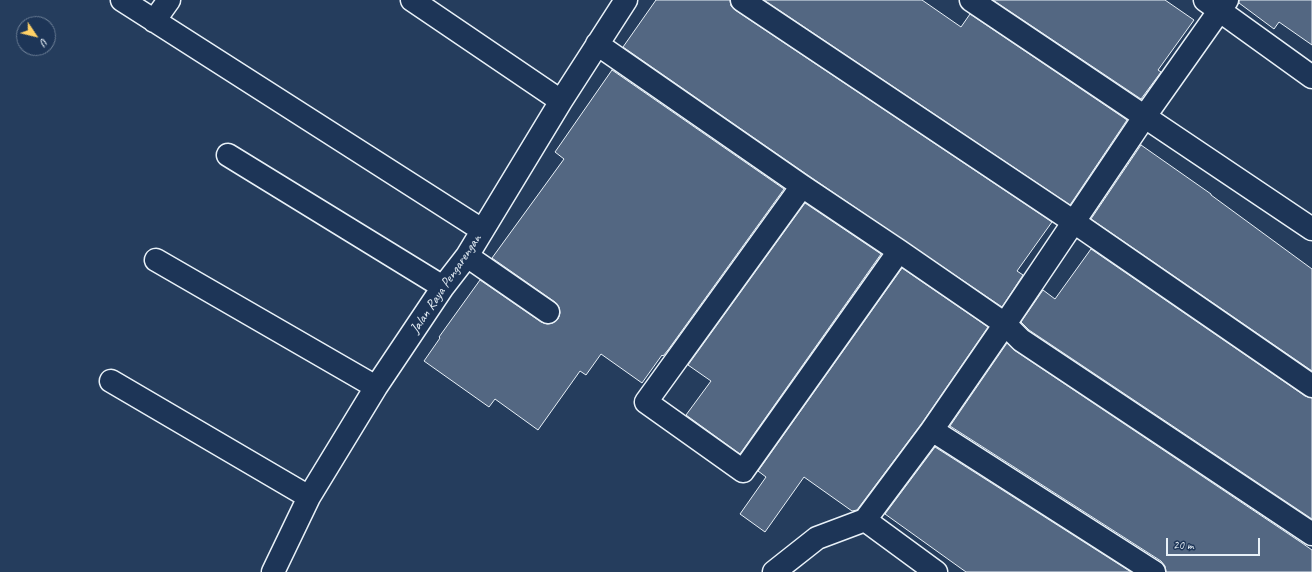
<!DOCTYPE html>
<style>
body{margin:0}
#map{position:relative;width:1312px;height:572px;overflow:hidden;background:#253d5d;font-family:Caveat,sans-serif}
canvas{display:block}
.north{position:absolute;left:16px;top:16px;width:40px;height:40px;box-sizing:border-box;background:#1d3557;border:1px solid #6e8097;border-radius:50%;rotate:125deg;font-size:11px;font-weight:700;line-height:16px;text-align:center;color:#e8f1f8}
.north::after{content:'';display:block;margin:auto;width:14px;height:18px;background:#ffd166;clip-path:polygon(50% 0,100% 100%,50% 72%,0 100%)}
.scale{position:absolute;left:1166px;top:538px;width:94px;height:18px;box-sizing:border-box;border:2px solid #e8f1f8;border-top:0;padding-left:5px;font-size:12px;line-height:14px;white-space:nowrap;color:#e8f1f8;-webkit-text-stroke:3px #1d3557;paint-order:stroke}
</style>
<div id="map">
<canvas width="1312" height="572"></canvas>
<div class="north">U</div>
<div class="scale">20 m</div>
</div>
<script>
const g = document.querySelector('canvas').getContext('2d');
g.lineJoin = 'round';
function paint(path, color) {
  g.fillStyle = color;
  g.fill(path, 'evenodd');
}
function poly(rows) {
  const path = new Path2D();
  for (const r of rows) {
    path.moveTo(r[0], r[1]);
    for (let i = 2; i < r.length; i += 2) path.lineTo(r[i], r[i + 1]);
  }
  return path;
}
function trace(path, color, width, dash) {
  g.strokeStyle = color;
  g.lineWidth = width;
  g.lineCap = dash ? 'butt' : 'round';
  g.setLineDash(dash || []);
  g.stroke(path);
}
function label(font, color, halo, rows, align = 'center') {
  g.font = font + ' Caveat,sans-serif';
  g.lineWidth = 4;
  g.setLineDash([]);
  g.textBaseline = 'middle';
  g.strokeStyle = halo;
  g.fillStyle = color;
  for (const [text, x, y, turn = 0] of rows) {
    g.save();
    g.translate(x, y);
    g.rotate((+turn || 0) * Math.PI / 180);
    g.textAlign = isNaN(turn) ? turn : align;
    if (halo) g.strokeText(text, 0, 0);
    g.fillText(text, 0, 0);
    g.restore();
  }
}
const building = poly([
 [656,0,730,0,731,6,735,10,1052,222,1017,271,1023,275,1002,307,809,176,623,47,656,0],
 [764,0,922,0,961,27,970,14,1127,120,1070,205,764,0],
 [993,0,1165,0,1194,20,1158,70,1161,72,1141,99,993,0],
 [1239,0,1312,0,1312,45,1279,22,1274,29,1239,3,1239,0],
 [612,70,784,189,668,350,663,356,662,355,642,383,601,354,586,375,580,371,538,430,495,399,489,407,424,361,440,338,439,337,480,280,541,322,547,324,553,323,558,319,560,313,559,307,555,302,492,258,564,159,555,152,612,70],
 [1141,145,1211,194,1211,195,1312,269,1312,371,1091,219,1141,145],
 [805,203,881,254,740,454,686,415,711,381,688,365,805,203],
 [1091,249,1305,396,1312,398,1312,519,1029,330,1021,322,1043,290,1055,299,1091,249],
 [902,268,988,327,922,423,857,510,852,511,804,477,765,532,740,514,766,477,758,471,902,268],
 [1007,343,1014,350,1302,543,1312,550,1312,572,1166,572,1165,566,1161,561,950,426,1007,343],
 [935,447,1131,572,966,572,885,514,935,447]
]);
const minor = poly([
 [122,0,482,230],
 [412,0,561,101],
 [742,0,1074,222,1312,386],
 [971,0,1312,229],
 [1205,0,1312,77],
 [154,21,169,0],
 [597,44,802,186,899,251,1005,324,1021,340,1312,534],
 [228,155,443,287],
 [802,186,646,402,743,471,899,251],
 [467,256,548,312],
 [156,260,376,387],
 [111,381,309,497],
 [932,430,1154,572],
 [273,572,309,497,376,387,443,287,467,256,561,101,626,0],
 [774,572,817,538,865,520],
 [936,572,865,520,932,430,1005,324,1145,116,1227,0]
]);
const streetNames = [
 ["Jalan Raya Pengarengan",446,284,-56]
];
paint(building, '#536782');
trace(building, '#e8f1f8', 1);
trace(minor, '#e8f1f8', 25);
trace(minor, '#1d3557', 22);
label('14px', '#e8f1f8', '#1d3557', streetNames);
</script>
